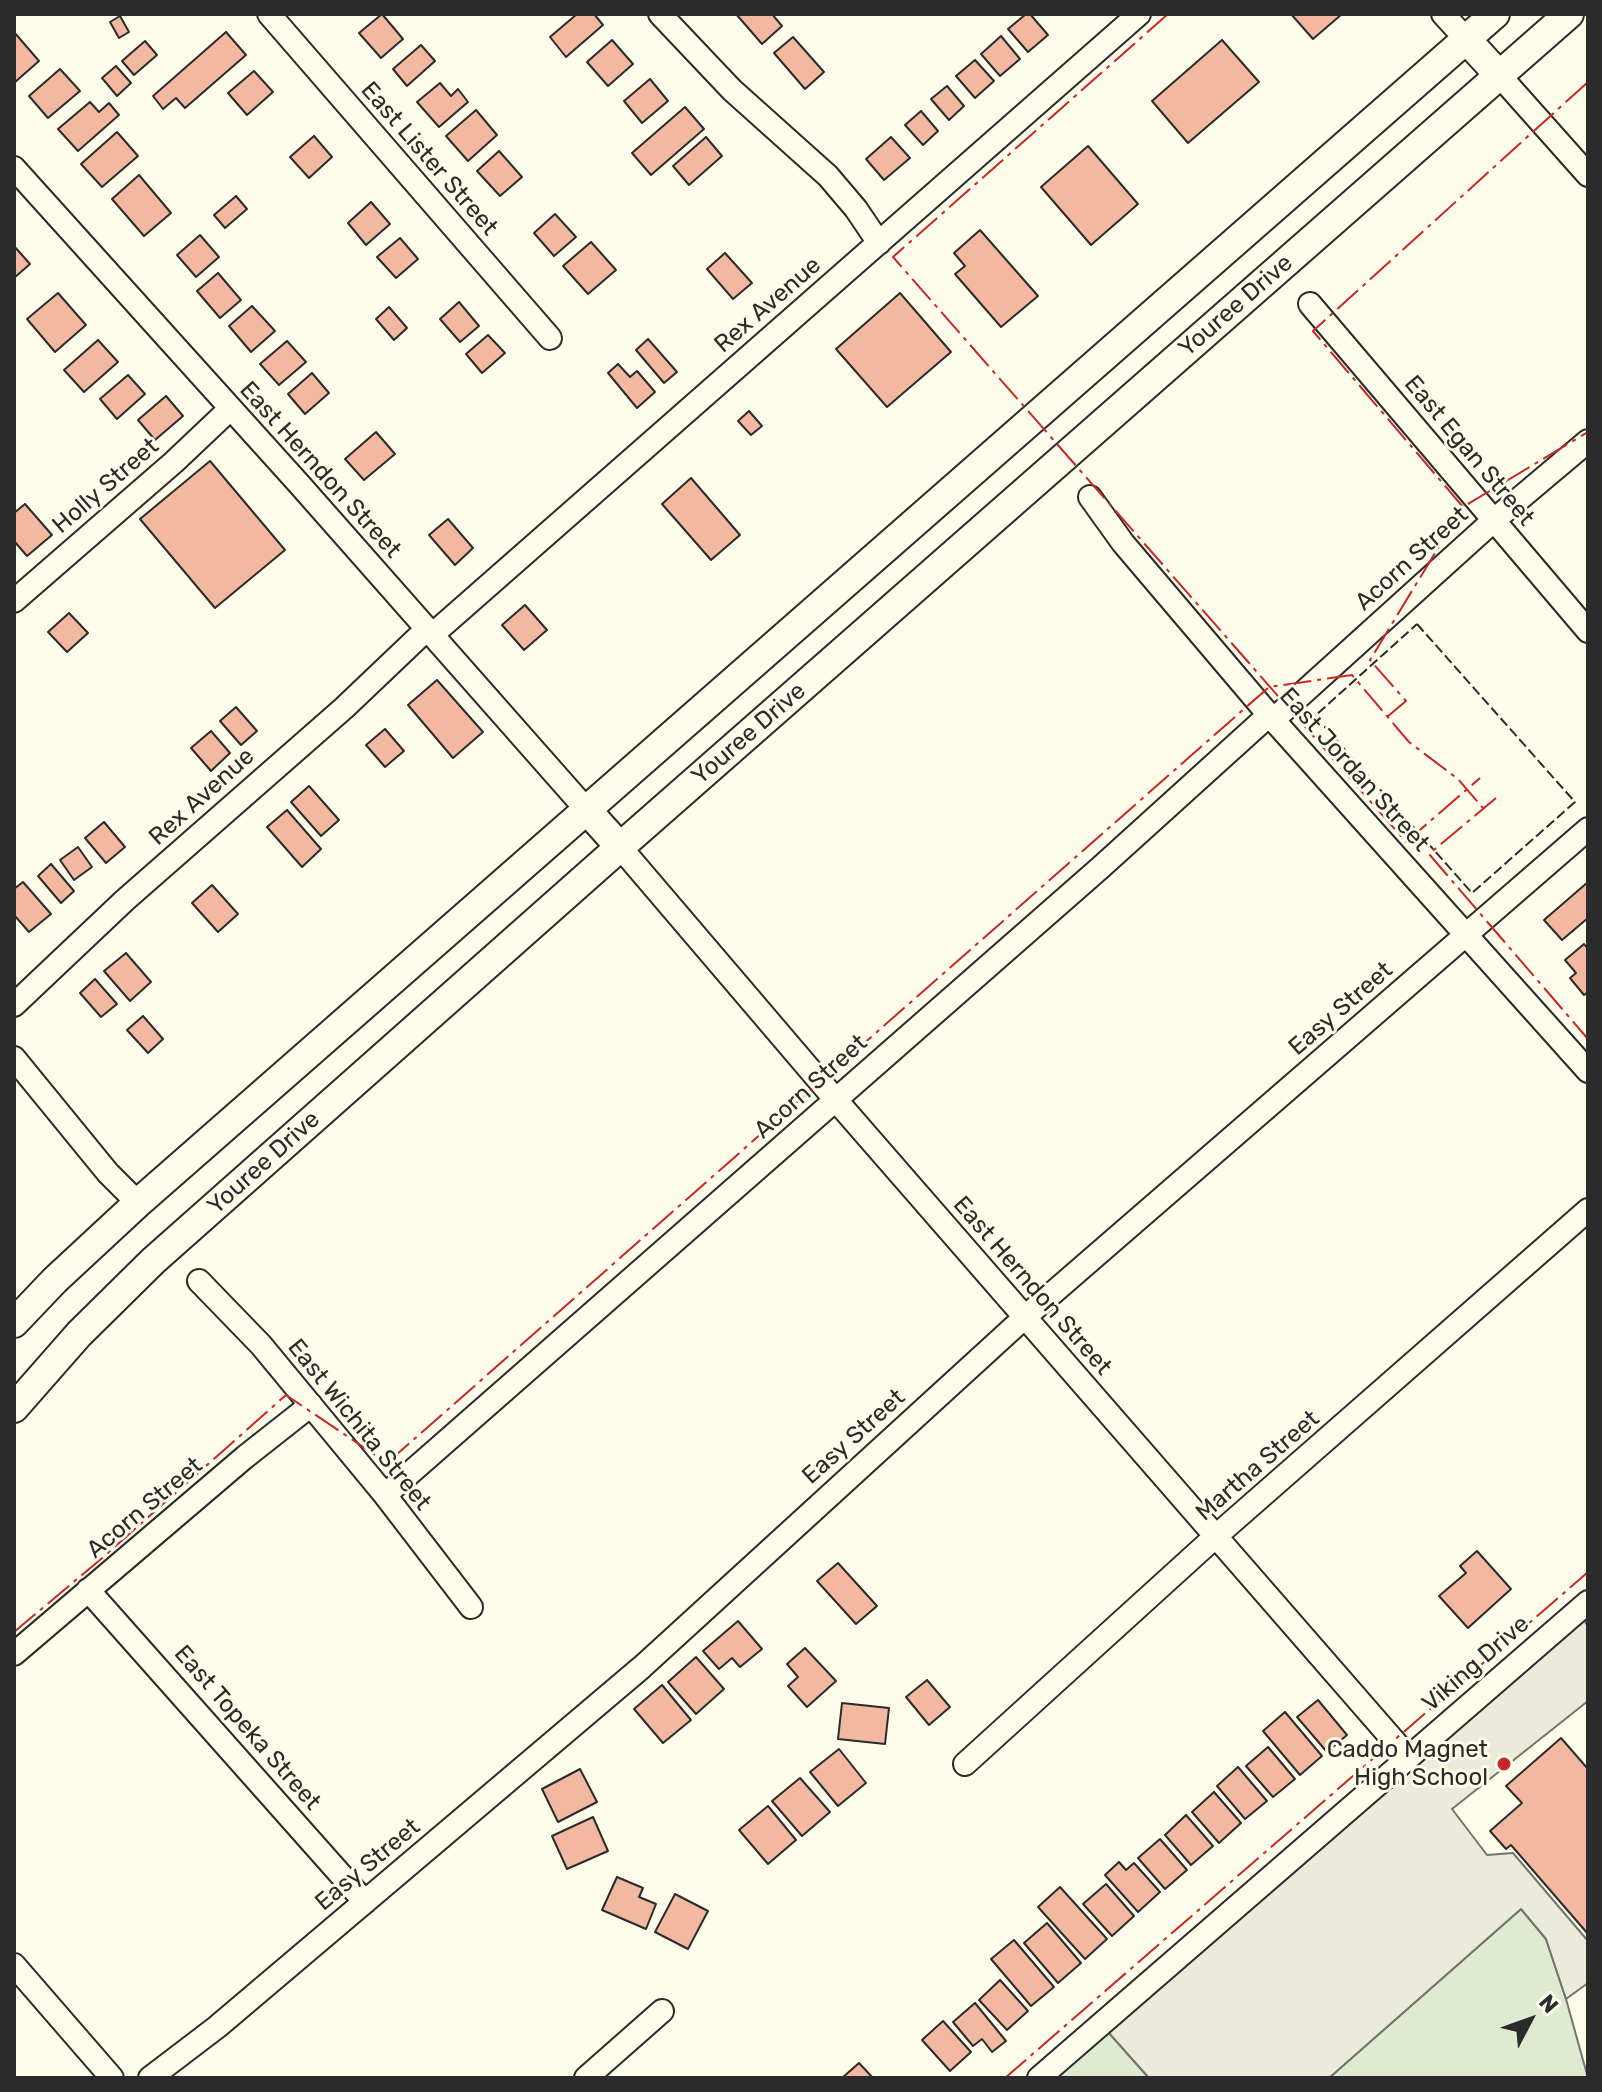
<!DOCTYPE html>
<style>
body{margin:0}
#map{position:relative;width:1602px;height:2092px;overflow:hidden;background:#fdfbea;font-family:Rubik,sans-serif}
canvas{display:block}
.frame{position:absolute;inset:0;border:16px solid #2b2b2b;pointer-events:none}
.north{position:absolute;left:1490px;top:1980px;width:80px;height:80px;-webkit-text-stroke:6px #fdfbea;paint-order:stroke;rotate:49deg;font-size:22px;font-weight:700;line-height:32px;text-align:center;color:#2b2b2b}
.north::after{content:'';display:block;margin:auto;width:28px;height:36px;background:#2b2b2b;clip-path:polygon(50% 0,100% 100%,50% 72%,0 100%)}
</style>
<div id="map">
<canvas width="1602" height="2092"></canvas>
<div class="frame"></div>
<div class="north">N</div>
</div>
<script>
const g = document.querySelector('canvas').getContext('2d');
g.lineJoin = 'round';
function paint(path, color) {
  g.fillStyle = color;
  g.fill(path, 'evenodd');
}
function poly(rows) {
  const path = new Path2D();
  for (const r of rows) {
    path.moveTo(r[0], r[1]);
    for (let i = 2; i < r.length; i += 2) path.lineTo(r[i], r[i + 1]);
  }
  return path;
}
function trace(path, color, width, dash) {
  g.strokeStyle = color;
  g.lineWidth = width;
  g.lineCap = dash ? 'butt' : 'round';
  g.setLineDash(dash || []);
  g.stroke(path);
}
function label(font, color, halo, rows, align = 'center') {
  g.font = font + ' Rubik,sans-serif';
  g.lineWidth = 6;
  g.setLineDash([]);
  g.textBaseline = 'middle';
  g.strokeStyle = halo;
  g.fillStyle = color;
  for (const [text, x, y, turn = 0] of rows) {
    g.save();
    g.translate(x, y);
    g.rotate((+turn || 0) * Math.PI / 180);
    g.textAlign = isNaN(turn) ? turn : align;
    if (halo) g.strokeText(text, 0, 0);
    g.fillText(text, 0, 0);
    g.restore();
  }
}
const green = poly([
 [1521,1909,1546,1939,1566,1999,1588,2078,1329,2078,1521,1909],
 [1101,2024,1149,2078,1039,2078,1101,2024]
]);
const parking = poly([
 [1584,1621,1588,1626,1588,1701,1452,1809,1487,1855,1513,1853,1588,1941,1588,1983,1566,1999,1546,1939,1521,1909,1329,2078,1149,2078,1101,2024,1584,1621]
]);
const building = poly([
 [382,14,403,39,381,58,359,33,382,14],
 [577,14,594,14,603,25,566,57,550,37,577,14],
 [736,14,772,14,782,26,762,44,736,14],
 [1026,14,1030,14,1048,35,1028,52,1008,29,1026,14],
 [1291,14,1342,14,1313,39,1291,14],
 [120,16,129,32,119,38,110,22,120,16],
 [14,32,39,61,14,83,14,32],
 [226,32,246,55,185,108,176,98,163,109,153,96,226,32],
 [1001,36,1020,59,1000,76,981,54,1001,36],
 [793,37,824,72,805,89,774,53,793,37],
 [612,40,633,64,608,86,587,62,612,40],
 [1222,40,1259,82,1188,143,1152,101,1222,40],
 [145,41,157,55,134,75,122,61,145,41],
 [421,45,435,61,407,86,393,69,421,45],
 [975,60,994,81,975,98,956,76,975,60],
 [116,66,131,83,117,96,102,78,116,66],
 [60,69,80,91,48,118,29,96,60,69],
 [254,71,273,92,247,115,228,93,254,71],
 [650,79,668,101,642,123,624,101,650,79],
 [440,83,451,96,458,89,468,102,439,127,417,102,440,83],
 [947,86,964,106,949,120,931,99,947,86],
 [90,102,99,112,109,103,119,115,78,151,58,129,90,102],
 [685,107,704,129,651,175,632,153,685,107],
 [476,110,497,135,468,161,446,136,476,110],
 [921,111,938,131,923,145,905,125,921,111],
 [117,132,138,156,102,187,81,164,117,132],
 [314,136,332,157,309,178,290,157,314,136],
 [706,137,722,156,689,185,673,166,706,137],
 [891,137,910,158,884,180,866,159,891,137],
 [1088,146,1138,204,1091,245,1041,187,1088,146],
 [499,151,522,177,500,196,477,171,499,151],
 [139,175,171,213,144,236,112,199,139,175],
 [236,196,247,209,225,228,214,215,236,196],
 [371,202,390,224,366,245,348,223,371,202],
 [555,214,576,237,554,256,534,233,555,214],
 [980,230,1038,296,1001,327,955,274,965,266,954,253,980,230],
 [200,235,219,257,196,277,177,255,200,235],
 [400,238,418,259,396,278,377,257,400,238],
 [591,242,616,270,588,294,563,266,591,242],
 [14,246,30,264,14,278,14,246],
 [725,253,752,283,733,299,707,269,725,253],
 [218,273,241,300,220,318,197,291,218,273],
 [58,293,86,325,55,352,27,319,58,293],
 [900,293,951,352,887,407,836,349,900,293],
 [459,302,479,326,460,342,440,319,459,302],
 [252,306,275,331,251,352,229,326,252,306],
 [389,307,407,328,394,340,376,319,389,307],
 [488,335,505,353,482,373,466,354,488,335],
 [648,339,677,372,664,383,636,350,648,339],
 [98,340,118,362,84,392,64,370,98,340],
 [287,341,306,362,279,385,260,364,287,341],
 [618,364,630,377,637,371,655,392,637,408,608,373,618,364],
 [312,373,329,393,305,414,288,394,312,373],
 [128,375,145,394,117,419,100,399,128,375],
 [166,396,183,416,155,440,138,420,166,396],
 [749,411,762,426,751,435,738,421,749,411],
 [376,432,395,454,364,480,345,459,376,432],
 [210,461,285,550,215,608,140,519,210,461],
 [691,478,740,535,711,560,662,504,691,478],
 [25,504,52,535,27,556,14,541,14,513,25,504],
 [448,519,473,548,455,565,429,535,448,519],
 [525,605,547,630,524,650,502,625,525,605],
 [69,613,88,633,67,652,48,632,69,613],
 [437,680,483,732,453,758,408,705,437,680],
 [236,707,257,731,241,745,220,721,236,707],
 [385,729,404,751,385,767,366,745,385,729],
 [211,731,230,753,211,771,191,748,211,731],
 [309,786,339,820,321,836,291,802,309,786],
 [287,810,321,849,302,867,267,827,287,810],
 [104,822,125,847,106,863,85,838,104,822],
 [78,847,92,867,74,880,60,860,78,847],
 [51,864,74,891,61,903,38,876,51,864],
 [23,882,51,914,29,932,14,915,14,889,23,882],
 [1588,882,1588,918,1562,940,1544,920,1588,882],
 [212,885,238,914,218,932,192,903,212,885],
 [1584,944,1588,949,1588,992,1584,995,1570,978,1576,973,1565,960,1584,944],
 [126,953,151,982,130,1001,104,971,126,953],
 [95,979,117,1004,101,1017,80,993,95,979],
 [143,1016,163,1039,148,1053,127,1030,143,1016],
 [1477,1551,1511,1589,1468,1628,1439,1596,1466,1573,1460,1566,1477,1551],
 [838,1563,877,1606,856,1624,817,1581,838,1563],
 [738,1621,762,1649,740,1667,732,1658,719,1669,703,1651,738,1621],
 [805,1648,836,1681,807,1707,788,1686,798,1677,787,1664,805,1648],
 [696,1657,724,1689,696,1714,668,1682,696,1657],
 [927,1680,950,1707,929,1725,906,1697,927,1680],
 [662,1685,691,1720,663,1743,634,1709,662,1685],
 [1318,1700,1347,1735,1327,1752,1297,1717,1318,1700],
 [842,1703,889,1708,885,1744,838,1739,842,1703],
 [1285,1712,1322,1756,1300,1775,1263,1731,1285,1712],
 [1561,1738,1588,1769,1588,1934,1511,1845,1506,1849,1490,1831,1522,1803,1506,1786,1561,1738],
 [1268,1747,1295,1779,1273,1797,1246,1766,1268,1747],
 [839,1749,866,1783,838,1806,810,1772,839,1749],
 [1238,1767,1267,1801,1245,1819,1217,1786,1238,1767],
 [580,1769,597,1802,558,1822,542,1789,580,1769],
 [800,1778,830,1812,802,1836,772,1801,800,1778],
 [1214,1792,1241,1823,1219,1843,1192,1812,1214,1792],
 [768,1806,796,1840,768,1864,739,1830,768,1806],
 [1186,1815,1213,1846,1191,1865,1165,1835,1186,1815],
 [593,1817,608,1851,567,1869,552,1836,593,1817],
 [1160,1839,1187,1870,1165,1889,1138,1858,1160,1839],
 [1119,1862,1126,1870,1134,1863,1160,1892,1138,1912,1105,1875,1119,1862],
 [617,1877,643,1888,639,1897,656,1904,646,1929,602,1910,617,1877],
 [1106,1884,1134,1916,1112,1936,1083,1904,1106,1884],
 [1060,1887,1107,1939,1085,1959,1038,1907,1060,1887],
 [675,1894,708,1911,688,1949,655,1932,675,1894],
 [1047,1923,1081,1963,1058,1983,1024,1943,1047,1923],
 [1014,1940,1054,1987,1031,2006,991,1959,1014,1940],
 [1000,1980,1028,2011,1007,2030,979,2000,1000,1980],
 [975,2003,1006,2041,992,2052,982,2039,973,2046,953,2022,975,2003],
 [943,2021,971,2052,950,2071,922,2040,943,2021],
 [859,2063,873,2078,842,2078,859,2063]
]);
const minor = poly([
 [269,14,550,338],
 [660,14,732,90,828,176,856,209,879,243],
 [1443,14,1466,39],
 [1499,75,1588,175],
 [14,168,300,485,585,808],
 [1310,304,1588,631],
 [1090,497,1123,543,1269,715,1588,1071],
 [14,601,174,462,230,409],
 [432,635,1139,14],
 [1273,720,1493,521,1588,441],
 [620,847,835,1099,1408,1757],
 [14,1005,125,900,344,708,427,629],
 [14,1058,108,1173,138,1203],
 [199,1281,261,1345,385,1495,471,1607],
 [385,1495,1100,868,1269,715],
 [88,1590,365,1902],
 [14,1654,245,1457,311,1405],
 [965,1764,1216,1536,1588,1210],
 [14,1965,112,2078],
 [150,2078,217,2027,642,1667,1025,1317,1588,829],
 [586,2078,662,2011],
 [1039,2078,1588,1602]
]);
const major = poly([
 [1466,39,1499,75],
 [585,808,620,847],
 [14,1323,55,1280,138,1203,1495,14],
 [14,1408,79,1334,153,1261,620,847,1569,14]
]);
const fence = poly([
 [1417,624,1575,802,1472,893,1315,716,1417,624]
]);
const power = poly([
 [1168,14,893,257,1406,842,1480,778],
 [1463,507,1313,331,1588,82],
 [1387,717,1406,701,1370,660,1463,507,1588,432],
 [1496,798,1429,854,1588,1039],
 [14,1632,101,1559,286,1395,387,1463,1269,687,1352,675,1409,742,1458,779,1483,808],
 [1005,2078,1588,1572]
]);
const markers = [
 [1504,1764,8,"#c62828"]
];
const streetNames = [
 ["East Lister Street",429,159,49],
 ["Rex Avenue",768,305,-41],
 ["Youree Drive",1236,306,-41],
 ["East Egan Street",1469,451,50],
 ["East Herndon Street",320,470,48],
 ["Holly Street",106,486,-41],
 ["Acorn Street",1412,559,-42],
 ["Youree Drive",749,734,-41],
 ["East Jordan Street",1354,770,48],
 ["Rex Avenue",202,797,-42],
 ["Easy Street",1341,1009,-41],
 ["Acorn Street",811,1087,-42],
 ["Youree Drive",264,1163,-42],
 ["East Herndon Street",1032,1286,49],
 ["East Wichita Street",359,1425,51],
 ["Easy Street",854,1437,-42],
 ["Martha Street",1258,1466,-41],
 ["Acorn Street",145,1508,-40],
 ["Viking Drive",1476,1664,-41],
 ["East Topeka Street",247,1728,49],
 ["Easy Street",368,1865,-40]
];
const poiNames = [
 ["Caddo Magnet",1488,1750],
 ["High School",1488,1778]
];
paint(green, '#deebd1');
trace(green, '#74746e', 2);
paint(parking, '#eceadb');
trace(parking, '#74746e', 2);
paint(building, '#f2b8a0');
trace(building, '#2b2b2b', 2);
trace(minor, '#2b2b2b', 26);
trace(major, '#2b2b2b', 32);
trace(minor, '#fdfbea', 22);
trace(major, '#fdfbea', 28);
trace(fence, '#2b2b2b', 2, [10, 4]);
trace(power, '#c62828', 2, [28, 6, 4, 6]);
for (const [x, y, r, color] of markers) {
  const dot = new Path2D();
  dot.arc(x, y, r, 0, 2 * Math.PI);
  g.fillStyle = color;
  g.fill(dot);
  trace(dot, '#fdfbea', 3);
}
label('24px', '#2b2b2b', '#fdfbea', streetNames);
label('24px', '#2b2b2b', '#fdfbea', poiNames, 'right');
</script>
